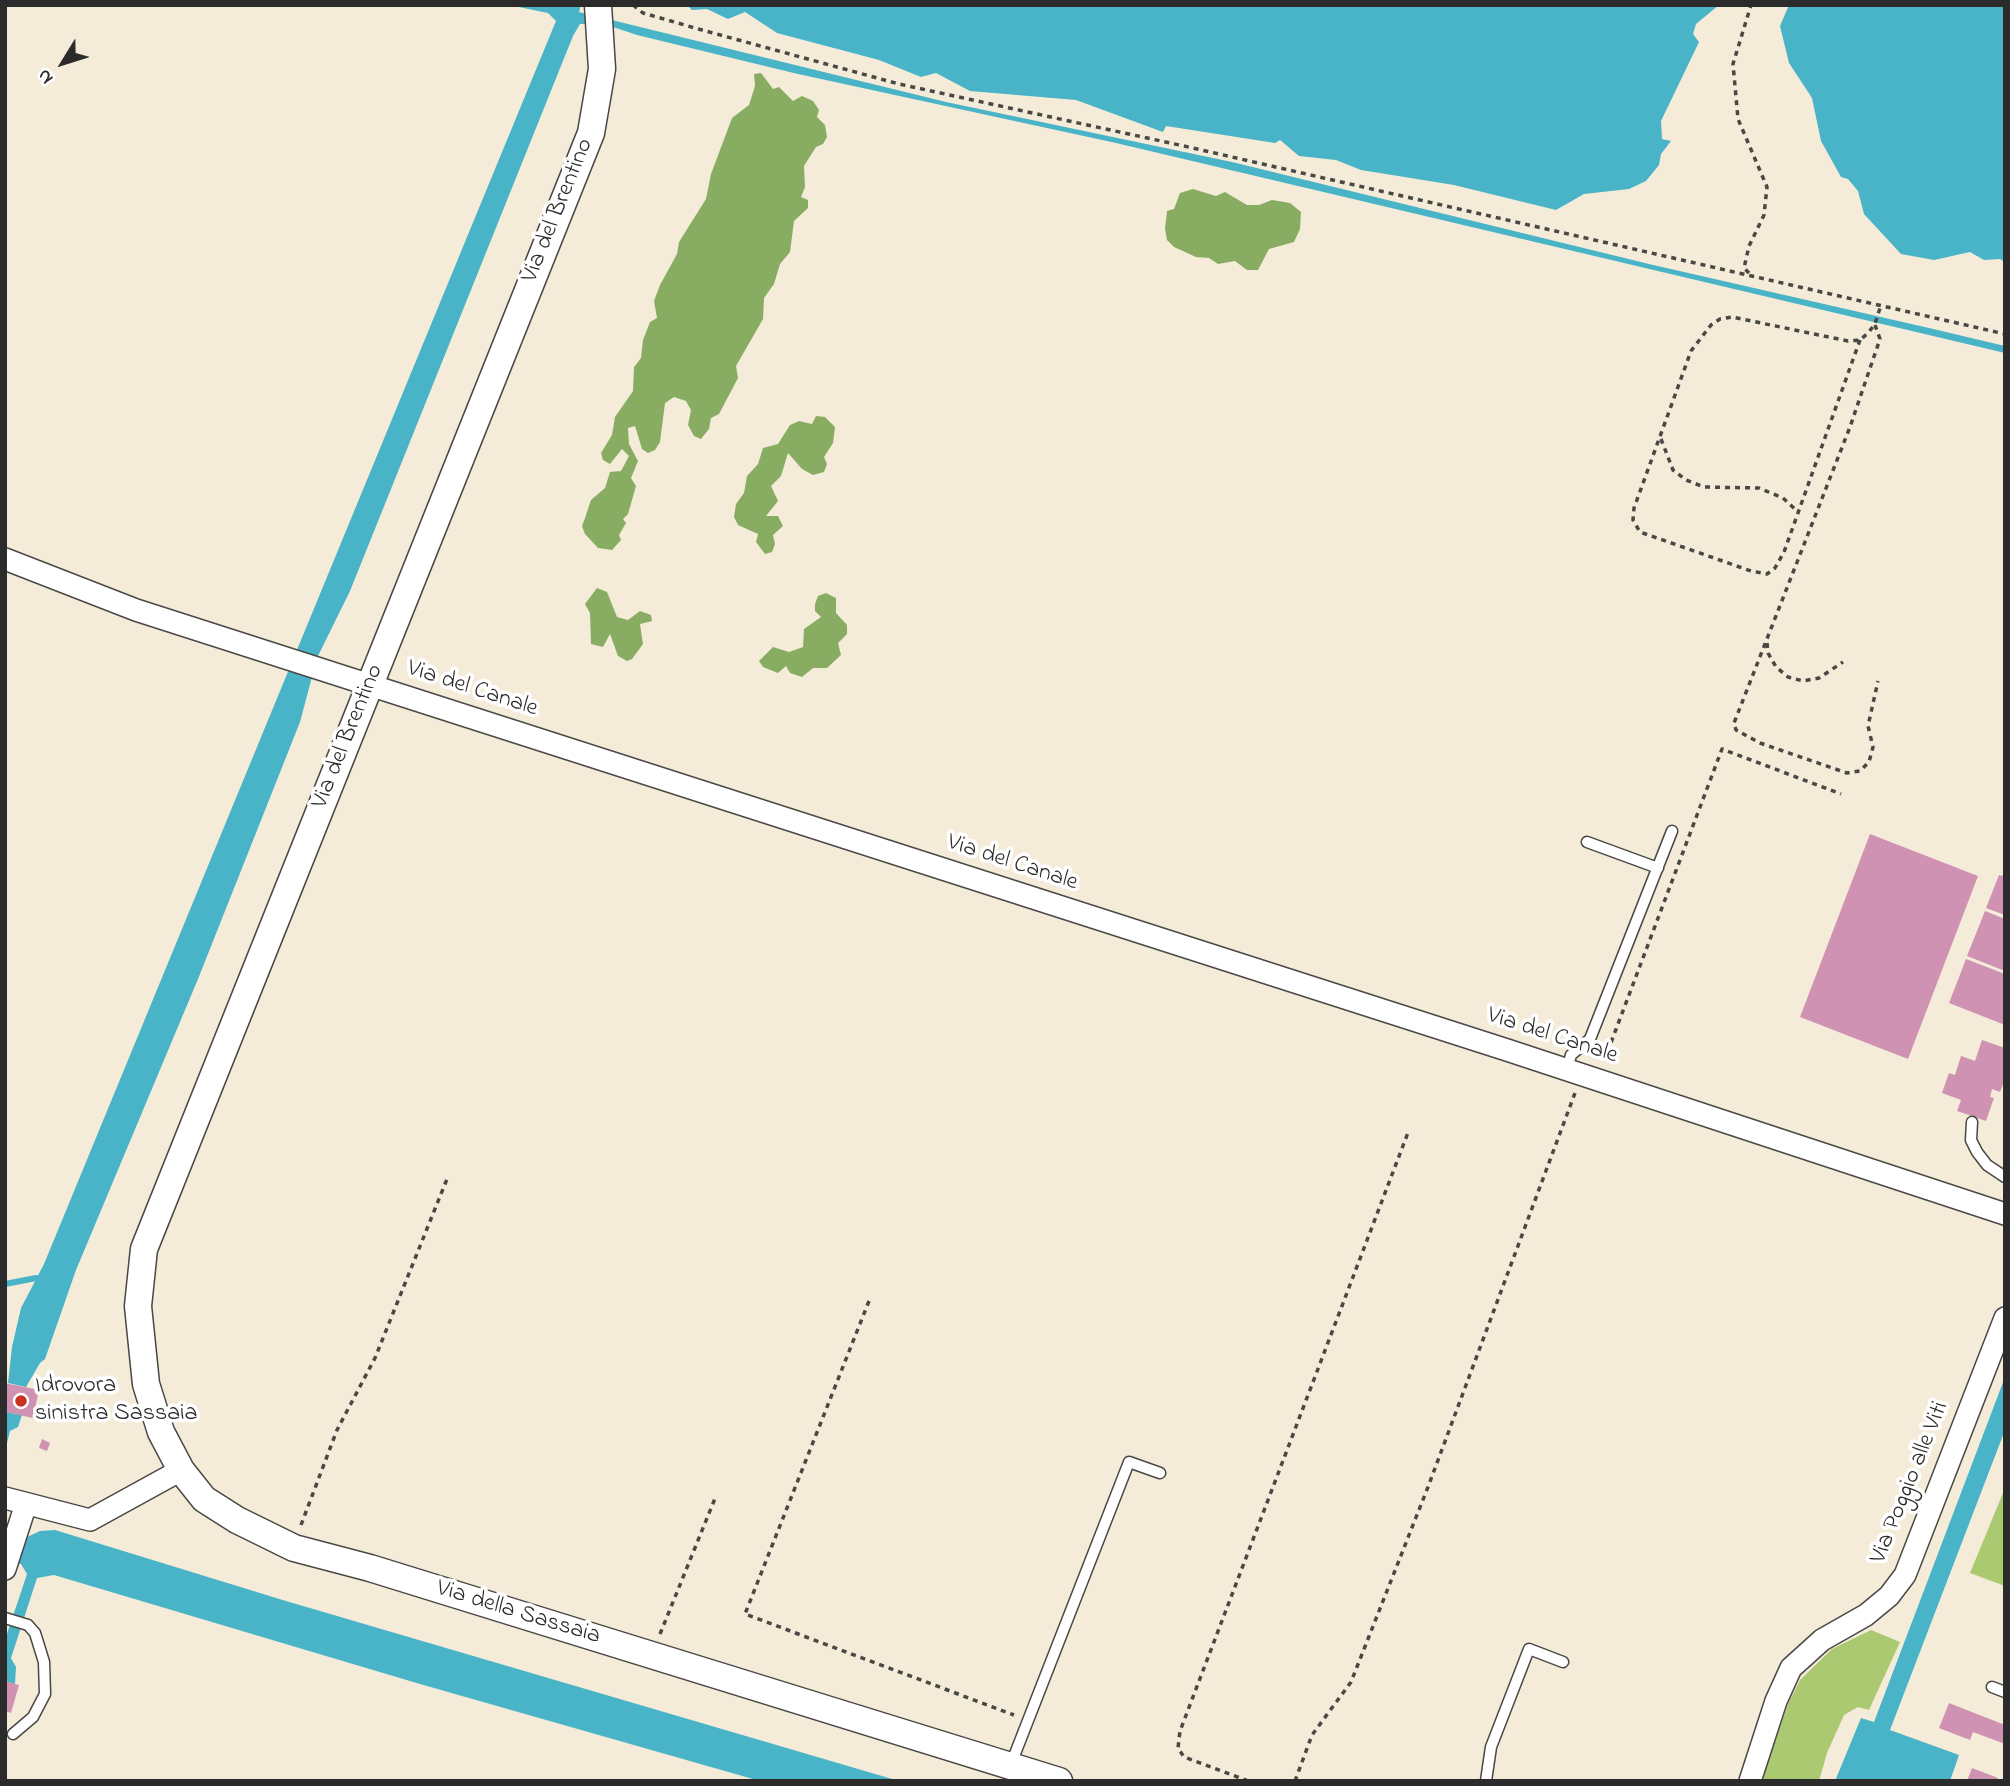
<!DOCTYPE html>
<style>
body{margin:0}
#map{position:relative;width:2010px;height:1786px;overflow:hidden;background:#f4ecd8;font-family:"Indie Flower",sans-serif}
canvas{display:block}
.frame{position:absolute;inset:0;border:7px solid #2b2b2b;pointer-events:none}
.north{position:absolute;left:28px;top:28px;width:70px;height:70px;-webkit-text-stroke:5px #fff;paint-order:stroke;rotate:232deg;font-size:19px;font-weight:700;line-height:28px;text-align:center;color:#2b2b2b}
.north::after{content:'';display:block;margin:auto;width:24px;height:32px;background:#2b2b2b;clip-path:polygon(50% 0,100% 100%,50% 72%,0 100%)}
</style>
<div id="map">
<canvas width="2010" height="1786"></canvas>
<div class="frame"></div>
<div class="north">N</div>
</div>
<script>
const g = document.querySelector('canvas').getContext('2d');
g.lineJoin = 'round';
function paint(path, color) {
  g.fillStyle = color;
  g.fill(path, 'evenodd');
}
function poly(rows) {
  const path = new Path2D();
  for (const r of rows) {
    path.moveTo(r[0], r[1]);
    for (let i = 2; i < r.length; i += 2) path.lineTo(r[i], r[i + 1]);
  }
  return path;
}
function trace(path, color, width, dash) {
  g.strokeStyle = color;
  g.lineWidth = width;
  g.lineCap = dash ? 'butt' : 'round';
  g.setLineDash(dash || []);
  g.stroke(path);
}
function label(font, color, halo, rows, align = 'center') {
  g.font = font + ' "Indie Flower",sans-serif';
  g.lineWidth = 7;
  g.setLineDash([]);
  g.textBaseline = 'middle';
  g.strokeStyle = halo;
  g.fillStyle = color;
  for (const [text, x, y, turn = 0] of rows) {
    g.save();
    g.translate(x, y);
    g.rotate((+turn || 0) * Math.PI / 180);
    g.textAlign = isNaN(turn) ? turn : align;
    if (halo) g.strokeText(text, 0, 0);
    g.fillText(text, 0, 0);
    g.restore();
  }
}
const green = poly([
 [2005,1488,2005,1586,1970,1573],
 [1871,1630,1900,1642,1869,1710,1858,1707,1844,1715,1827,1753,1819,1781,1761,1781,1788,1704,1800,1680,1832,1649]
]);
const forest = poly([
 [761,73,773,89,779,87,793,101,802,96,813,101,819,110,817,117,825,125,827,137,823,144,816,147,804,166,805,187,801,197,808,200,808,208,794,221,790,252,780,264,774,284,764,298,763,319,736,366,738,378,719,414,711,418,709,429,701,439,694,436,688,425,691,410,686,401,674,397,665,403,660,442,655,450,648,453,642,449,635,426,628,428,629,444,638,461,631,478,636,486,628,514,623,519,626,523,619,535,621,540,612,550,598,548,585,534,582,526,585,518,591,500,605,488,610,472,621,471,629,456,622,449,610,464,603,460,601,453,612,435,615,417,633,391,634,367,641,358,643,340,650,322,657,318,654,301,660,285,677,254,679,242,706,199,711,174,732,118,749,105,755,86,754,74],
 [1193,189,1216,196,1225,192,1247,205,1259,205,1272,200,1290,203,1301,212,1300,229,1294,242,1269,249,1258,270,1247,270,1235,261,1218,264,1209,258,1196,257,1174,247,1167,240,1165,229,1167,211,1174,209,1180,193],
 [816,416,825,417,835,427,833,443,824,457,827,464,824,472,813,475,802,469,788,453,781,476,771,486,778,501,766,516,778,516,783,526,773,535,775,544,772,552,765,554,756,542,758,534,738,525,734,517,736,504,744,493,747,476,758,464,763,448,778,444,790,425,799,421,812,424],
 [597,588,607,592,617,617,628,620,640,611,651,615,652,621,640,624,643,644,632,659,627,661,618,656,610,634,603,647,591,644,590,613,585,604],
 [826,593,836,598,836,613,847,625,847,634,838,643,841,655,827,668,813,668,802,677,790,673,786,666,778,673,763,667,759,661,773,647,789,652,803,647,804,629,821,617,815,611,815,604,818,596]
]);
const water = poly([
 [509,5,581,5,579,12,946,102,1232,162,1649,264,1929,328,2005,346,2005,353,1116,143,798,74,637,35,604,24,580,24,573,36,350,591,317,658,300,722,198,979,76,1270,45,1359,40,1363,26,1387,8,1383,12,1347,21,1308,44,1264,556,21,548,13],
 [687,5,1719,5,1696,24,1693,34,1699,42,1661,121,1662,139,1671,141,1661,154,1659,165,1646,181,1629,189,1584,194,1556,210,1454,185,1361,170,1336,160,1299,156,1280,140,1275,143,1166,126,1163,132,1076,100,970,91,936,73,921,77,879,60,777,33,745,12,728,19,707,9,692,10],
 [1789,5,2005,5,2005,262,2000,259,1984,260,1970,252,1934,260,1901,254,1864,214,1858,191,1848,179,1841,177,1821,141,1812,98,1789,63,1780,26],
 [2005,1377,2005,1430,1890,1730,1959,1755,1950,1781,1835,1781,1861,1718,1874,1722],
 [5,1412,22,1415,18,1427,10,1431,5,1451],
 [55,1530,286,1601,899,1781,760,1781,420,1684,54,1575,37,1578,11,1658,16,1667,15,1684,5,1681,5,1640,27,1574,21,1564,5,1562,5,1534,25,1538,40,1531]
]);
const stream = poly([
 [5,1284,36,1278]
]);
const building = poly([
 [1870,834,1978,876,1908,1059,1800,1017],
 [2005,870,2005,915,1986,908,1999,875,2002,876],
 [1985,911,2005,919,2005,971,1967,956],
 [1966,959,2005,974,2005,1025,1949,1003],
 [1982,1040,2005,1048,2005,1079,2000,1092,1992,1089,1990,1097,1994,1098,1986,1121,1957,1111,1961,1100,1942,1093,1949,1073,1955,1075,1961,1056,1975,1061],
 [5,1383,39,1390,33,1418,5,1412],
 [42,1439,50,1443,47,1451,39,1448],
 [5,1681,19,1685,11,1713,5,1711],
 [1949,1703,2005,1725,2005,1744,1973,1732,1970,1740,1939,1728],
 [1972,1768,1998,1778,1997,1781,1967,1781]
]);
const path = poly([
 [633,5,643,13,702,30,899,84,1184,146,2005,334],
 [1749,273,1744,268,1749,246,1764,215,1767,187,1738,119,1733,64,1751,5],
 [1875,325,1880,339,1850,427,1734,723,1736,730,1760,743,1847,773,1860,771,1869,762,1873,747,1868,726,1878,681],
 [1860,340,1784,552,1775,568,1767,574,1751,571,1640,532,1633,520,1634,508,1691,351,1711,325,1720,319,1732,317,1848,341,1860,340,1868,333,1875,324,1881,305],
 [1661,439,1673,470,1686,480,1704,487,1759,488,1783,498,1797,511],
 [1767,643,1768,653,1776,667,1788,677,1803,681,1819,678,1843,662],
 [1604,1061,1722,749,1841,794],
 [869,1301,745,1614,1014,1715],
 [301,1525,337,1430,375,1358,447,1179],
 [660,1634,716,1496],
 [1248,1781,1184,1757,1178,1748,1180,1731,1409,1130],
 [1295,1781,1312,1735,1351,1682,1428,1487,1575,1093]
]);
const service = poly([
 [1587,842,1658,868],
 [1567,1069,1571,1055,1590,1039,1672,831],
 [1972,1122,1971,1140,1977,1152,1987,1165,2005,1177],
 [5,1618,28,1625,35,1633,44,1662,45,1694,33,1717,13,1734],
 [1992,1687,2005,1692],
 [1011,1764,1129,1462,1160,1473],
 [1486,1781,1491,1747,1529,1649,1563,1662]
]);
const minor = poly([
 [5,559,136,610,1507,1050,2005,1214],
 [5,1498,90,1520,181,1470],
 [5,1569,26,1504],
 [1750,1781,1776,1701,1791,1668,1822,1640,1866,1615,1889,1596,1905,1575,2005,1318]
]);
const tertiary = poly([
 [598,5,602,69,591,133,144,1249,138,1306,146,1384,161,1432,181,1470,204,1499,237,1520,294,1548,370,1568,1059,1781]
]);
const markers = [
 [21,1401,7,"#c8321e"]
];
const streetNames = [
 ["Via del Brentino",559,211,-68],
 ["Via del Canale",472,690,18],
 ["Via del Brentino",349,737,-68],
 ["Via del Canale",1012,864,18],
 ["Via del Canale",1552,1037,18],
 ["Via Poggio alle Viti",1911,1483,-68],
 ["Via della Sassaia",518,1614,17]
];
const poiNames = [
 ["Idrovora",35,1387],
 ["sinistra Sassaia",35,1415]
];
paint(green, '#abc970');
paint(forest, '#88ad62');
paint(water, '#49b3c7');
trace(stream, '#49b3c7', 6);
paint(building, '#d092b2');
trace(service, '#494845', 13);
trace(minor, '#494845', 24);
trace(tertiary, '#494845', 29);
trace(path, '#494845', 3.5, [5, 5]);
trace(service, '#fff', 10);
trace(minor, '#fff', 21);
trace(tertiary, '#fff', 26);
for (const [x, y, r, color] of markers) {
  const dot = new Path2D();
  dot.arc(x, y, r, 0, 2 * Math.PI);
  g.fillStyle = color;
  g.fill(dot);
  trace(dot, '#fff', 2.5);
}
label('24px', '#2b2b2b', '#fff', streetNames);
label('24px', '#2b2b2b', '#fff', poiNames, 'left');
</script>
